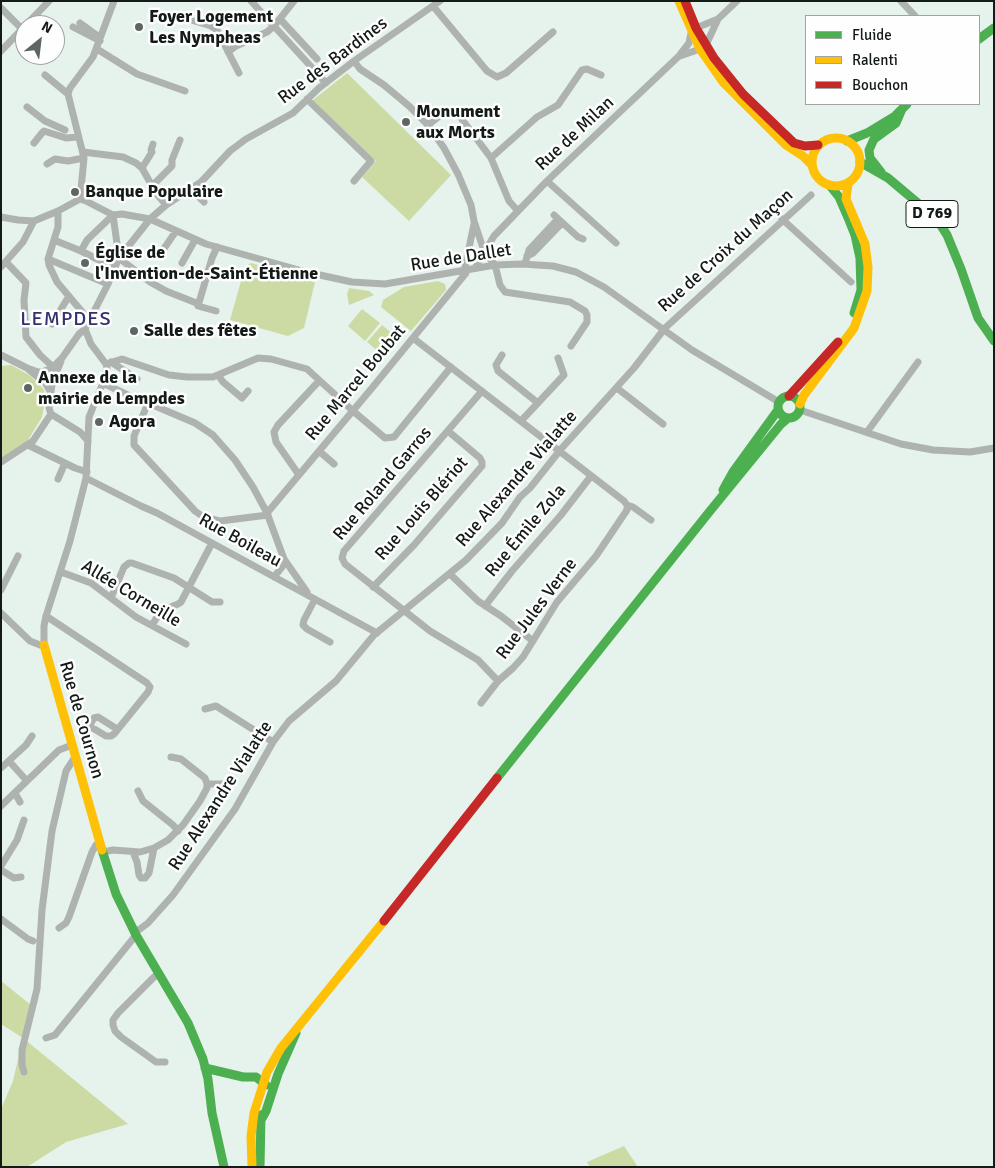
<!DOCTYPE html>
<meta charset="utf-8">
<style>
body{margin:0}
#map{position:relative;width:995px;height:1168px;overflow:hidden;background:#e6f2ec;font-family:Signika,sans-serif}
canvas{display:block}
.frame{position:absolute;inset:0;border:2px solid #131a17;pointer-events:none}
.legend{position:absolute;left:805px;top:15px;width:175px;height:90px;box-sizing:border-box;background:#fefefe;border:1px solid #a0a3a2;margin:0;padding:6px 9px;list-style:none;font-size:15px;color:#131a17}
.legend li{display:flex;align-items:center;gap:10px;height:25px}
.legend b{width:25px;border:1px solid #a0a3a2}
.north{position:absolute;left:15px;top:15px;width:50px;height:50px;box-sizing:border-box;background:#fefefe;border:1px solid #a0a3a2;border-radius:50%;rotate:29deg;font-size:14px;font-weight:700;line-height:20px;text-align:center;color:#131a17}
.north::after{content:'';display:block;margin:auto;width:18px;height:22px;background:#5d6662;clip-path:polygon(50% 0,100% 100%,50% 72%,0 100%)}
</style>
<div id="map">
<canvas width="995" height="1168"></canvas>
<div class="frame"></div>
<ul class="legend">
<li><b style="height:6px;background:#4caf50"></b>Fluide</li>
<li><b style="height:6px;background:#ffc107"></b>Ralenti</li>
<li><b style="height:6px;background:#c62828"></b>Bouchon</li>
</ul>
<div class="north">N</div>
</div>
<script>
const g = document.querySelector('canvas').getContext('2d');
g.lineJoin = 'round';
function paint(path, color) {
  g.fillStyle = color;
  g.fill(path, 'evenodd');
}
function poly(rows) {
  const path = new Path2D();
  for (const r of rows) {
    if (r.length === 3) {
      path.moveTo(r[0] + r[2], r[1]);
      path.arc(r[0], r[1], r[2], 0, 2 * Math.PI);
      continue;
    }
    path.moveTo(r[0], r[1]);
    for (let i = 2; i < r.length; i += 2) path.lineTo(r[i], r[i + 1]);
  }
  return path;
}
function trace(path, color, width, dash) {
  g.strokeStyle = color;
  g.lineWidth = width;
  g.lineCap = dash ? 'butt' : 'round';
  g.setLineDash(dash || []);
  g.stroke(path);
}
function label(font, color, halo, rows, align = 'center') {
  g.font = font + ' Signika,sans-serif';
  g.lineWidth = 5;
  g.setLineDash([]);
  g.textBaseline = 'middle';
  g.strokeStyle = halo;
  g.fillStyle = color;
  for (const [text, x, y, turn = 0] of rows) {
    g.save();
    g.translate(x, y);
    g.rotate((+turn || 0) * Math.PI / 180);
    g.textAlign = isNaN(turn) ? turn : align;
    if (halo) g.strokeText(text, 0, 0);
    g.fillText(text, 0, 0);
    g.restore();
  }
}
const green = poly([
 [347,73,451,175,409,221,362,177,376,161,313,100],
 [251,263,315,282,304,328,288,336,230,320,245,267],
 [438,281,445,284,446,290,411,331,381,307,383,300,404,287],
 [349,288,369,291,374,295,349,305,347,294],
 [362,309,380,323,365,341,348,326],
 [382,325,400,340,385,357,367,342],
 [11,365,29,375,37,382,44,390,46,398,42,417,25,445,1,458,1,366],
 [1,981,31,1005,23,1038,128,1124,66,1142,27,1167,1,1167,1,1109,13,1081,23,1038,1,1024],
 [624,1146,638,1167,590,1167,587,1162]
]);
const street = poly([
 [251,1,326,83],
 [901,1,915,16],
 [433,6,487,71,497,77,506,73,553,32],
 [1,8,22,29],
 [178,16,211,26,217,30,239,73],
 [280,19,317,59],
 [80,23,98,36],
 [26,25,49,1],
 [73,27,100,41],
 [97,49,137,74,185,91],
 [1,51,25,26],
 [228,52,236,46,267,32,274,26,294,1],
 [680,56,700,49,706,45,718,19],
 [354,61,360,69,384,85,409,106,428,125,444,148,458,174,471,205,474,221,484,251,495,265,500,285,505,292,570,302,585,311,587,315,587,322,571,346],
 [45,75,68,94],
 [68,94,84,158,80,199],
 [68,94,70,88,93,57,114,1],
 [307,99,371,161,354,181],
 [27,107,45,121,65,130],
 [428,125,446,111,451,110,458,114,491,158,509,201,518,211],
 [34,143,42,133,44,131,66,138,78,137],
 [83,152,123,157,136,163,142,168,156,193,166,205],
 [491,158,537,117,558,105,582,70,587,69,601,75],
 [47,164,55,159,68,161,84,158],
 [142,168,152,152,151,150,153,144],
 [547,181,616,243],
 [152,186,172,166,172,160,180,140],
 [191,189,204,202],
 [58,211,58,227,48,259,49,265,57,282,89,320],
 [113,215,119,258],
 [554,215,578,237,583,239],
 [1,217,18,220,34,221,58,211,80,199,86,201,113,215,122,214,150,219,206,244,306,272,352,282,385,284,495,265,522,264,553,266,576,272,604,287,692,350,779,402],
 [782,219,851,282],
 [54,240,81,251,115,268],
 [163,250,176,231],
 [81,251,87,240,113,215],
 [527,256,533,253,562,223],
 [119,258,150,282,166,291,199,304],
 [48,259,108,284],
 [4,263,8,264,26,283,24,300,26,337,40,355,53,367],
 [182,263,195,240],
 [525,264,529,250,558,219],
 [1,267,23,242,34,221],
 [475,268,494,236,547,181,679,56,689,43,691,33,696,28,718,19,737,1],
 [216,311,198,306,212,258,217,247],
 [52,324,69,296],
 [413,338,624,501,627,505,633,507,651,520],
 [1,355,27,368,46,384,50,391],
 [502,355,496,365,498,371,538,403],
 [61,361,52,384,49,408,51,414,80,432,88,441],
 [111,362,137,379],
 [106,364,122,359,169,375,187,377,213,377,258,358,271,359,307,369,353,411,385,438,394,437,451,367],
 [27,368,38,372,43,372,53,367,62,358,79,334,85,329,108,284,119,258,150,219,166,205,201,182,230,151,246,139,293,113,319,88,354,61,440,1],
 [218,375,223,382,242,398,248,391],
 [103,383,142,402,148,403,195,423,213,435,235,460,253,487,267,513,284,559,307,592],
 [617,388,663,424],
 [482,391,344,551,342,558,345,564,430,631,478,660,498,681],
 [148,403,134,436,134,445,195,511,202,516,220,521,268,515],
 [800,410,901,444,933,450,970,452,994,448],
 [521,421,564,375,558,358],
 [867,432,918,362],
 [28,445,75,468,87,472],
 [319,451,334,464],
 [1,462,33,441,51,414],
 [299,475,276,442,274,432,278,425,319,381],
 [86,478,141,506,157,513,377,633],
 [58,479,65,463],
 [267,513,372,388,466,273,465,267,474,224],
 [61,572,91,583,136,617,186,644],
 [450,574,478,601,501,616,533,641],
 [274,577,282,567,284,559],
 [373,587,414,545,482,466,482,462,480,458,448,431],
 [1,590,18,556],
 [111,598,124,567,129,563,132,563,174,578,212,602,220,602],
 [315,599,304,620,303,625,307,629,330,642],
 [485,606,512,571,561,515,591,476],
 [1,613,30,641,40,645,44,645,44,626,46,616,70,541,86,478,89,417,103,383,107,368,106,364,91,344,85,329],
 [46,616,147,683,150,687,148,692,114,734,111,736,106,736,91,727,91,723,94,718,98,717,117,729],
 [152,625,161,611,178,604,181,602,212,543],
 [481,703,498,681,513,668,523,657,557,602,596,556,627,510,627,505],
 [205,709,216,706,273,742],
 [9,761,27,781],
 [1,768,26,745,32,736],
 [207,784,226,784],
 [138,791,143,801,173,825,178,831],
 [15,793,20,802],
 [1,806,59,750,72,745],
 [103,852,113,850,140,852,154,848,168,840,183,825,200,801,207,788,207,784,205,778,181,759,171,757],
 [133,852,137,862,139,875,141,878,145,878,149,873,154,848],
 [1,866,17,840,24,820],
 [1,870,14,878,21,877],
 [1,919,28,939,33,941],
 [59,928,66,923,69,917,92,852,96,845,100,843],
 [134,932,140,929,148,923,173,895,235,809,273,742,289,721,336,681,374,635,466,560,502,523,520,497,530,488,561,449,634,368,665,328,811,195],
 [159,974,154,977,118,1013,113,1020,113,1025,115,1031,121,1037,156,1062,165,1062],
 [46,1038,55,1035,136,935],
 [24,1072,22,1065,22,1050,37,989,42,910,52,831,66,771,75,757]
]);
const fast = poly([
 [979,39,994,28],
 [847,141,867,133,895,116,907,104],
 [860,162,888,178,932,215,940,224,947,235,961,269,978,318,994,341],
 [881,172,870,158,869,150,874,139,896,123,902,109],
 [831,187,839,197,849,220,855,235,860,258,861,290,854,313],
 [789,407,11],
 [723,490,733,472,778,410],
 [497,778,710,511,781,424,788,418],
 [102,850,116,894,136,935,188,1023,203,1059,208,1079,212,1113,224,1167],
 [205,1068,243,1077,256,1077,266,1085],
 [261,1120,266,1111,278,1074,296,1033],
 [260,1167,261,1115]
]);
const slow = poly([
 [679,1,700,49,723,82,786,145,803,156,811,164],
 [836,162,24],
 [800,404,804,395,854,328,867,291,868,267,865,244,846,199,848,184],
 [44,645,102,850],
 [252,1167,251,1136,254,1113,267,1072,281,1048,384,921]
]);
const jam = poly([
 [685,1,696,28,714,58,743,94,794,143,805,146,818,145],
 [789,396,838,342],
 [384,921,497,778]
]);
const markers = [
 [139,27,5,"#5d6662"],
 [406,122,5,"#5d6662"],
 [75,192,5,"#5d6662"],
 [85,263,5,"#5d6662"],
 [134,331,5,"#5d6662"],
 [28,388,5,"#5d6662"],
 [99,422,5,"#5d6662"]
];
const shields = [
 [932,214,52]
];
const shieldNames = [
 ["D 769",932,214]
];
const poiNames = [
 ["Foyer Logement",149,17],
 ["Les Nympheas",149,38],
 ["Monument",416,112],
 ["aux Morts",416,133],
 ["Banque Populaire",85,192],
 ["Église de",95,253],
 ["l'Invention-de-Saint-Étienne",95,274],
 ["Salle des fêtes",144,331],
 ["Annexe de la",38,378],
 ["mairie de Lempdes",38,399],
 ["Agora",109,422]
];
const streetNames = [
 ["Rue des Bardines",333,61,-37],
 ["Rue de Milan",575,134,-43],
 ["Rue de Croix du Maçon",726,251,-42],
 ["Rue de Dallet",461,258,-9],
 ["Rue Marcel Boubat",356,383,-50],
 ["Rue Alexandre Vialatte",517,479,-49],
 ["Rue Roland Garros",383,484,-50],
 ["Rue Louis Blériot",422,509,-49],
 ["Rue Émile Zola",526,531,-50],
 ["Rue Boileau",240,541,29],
 ["Allée Corneille",131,594,31],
 ["Rue Jules Verne",537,609,-53],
 ["Rue de Cournon",81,720,74],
 ["Rue Alexandre Vialatte",221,796,-57]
];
const quarterNames = [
 ["LEMPDES",66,320]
];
paint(green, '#ccdba3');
trace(street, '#afb3b0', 7);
trace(fast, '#4caf50', 9);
trace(slow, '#ffc107', 9);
trace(jam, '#c62828', 9);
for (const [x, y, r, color] of markers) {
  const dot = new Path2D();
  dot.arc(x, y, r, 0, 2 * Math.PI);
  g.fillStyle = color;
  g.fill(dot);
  trace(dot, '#fefefe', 2);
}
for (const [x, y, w] of shields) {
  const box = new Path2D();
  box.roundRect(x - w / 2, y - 13.5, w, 27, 4);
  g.fillStyle = '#fefefe';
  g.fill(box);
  trace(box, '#131a17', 1);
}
label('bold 16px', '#131a17', null, shieldNames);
label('bold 18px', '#131a17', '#fefefe', poiNames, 'left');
label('18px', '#131a17', '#fefefe', streetNames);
g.letterSpacing = '1px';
label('20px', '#32316c', '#fefefe', quarterNames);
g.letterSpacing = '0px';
</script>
